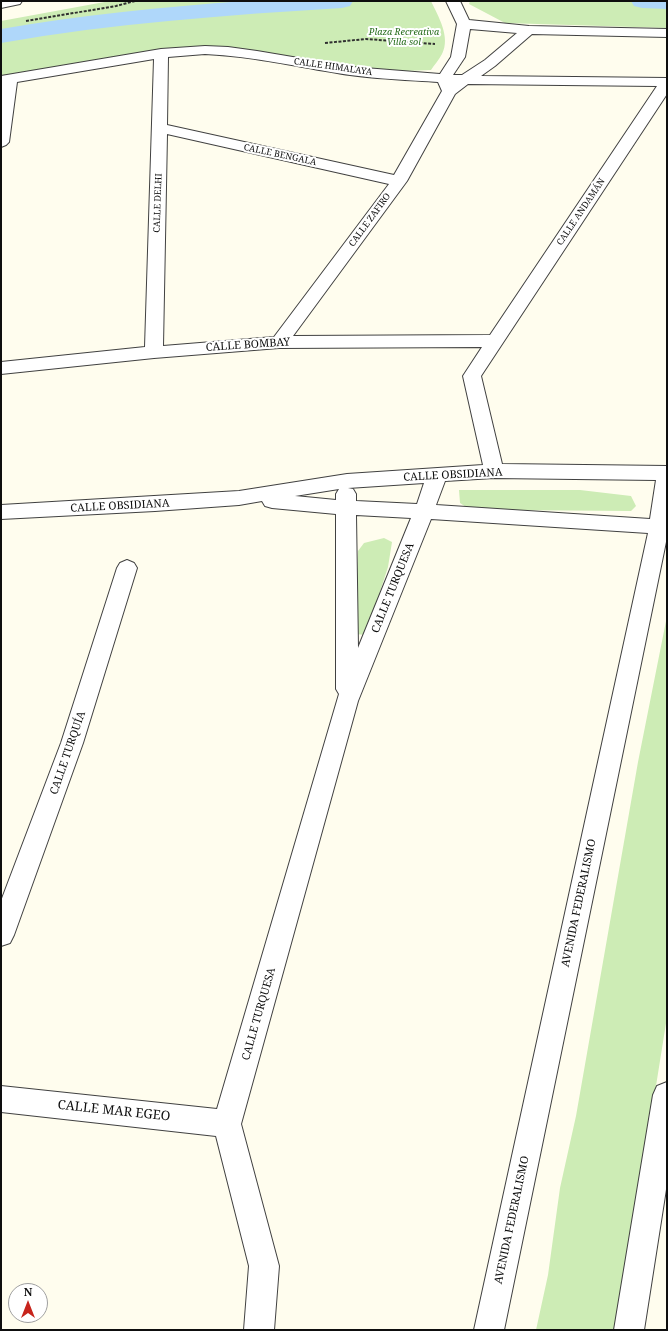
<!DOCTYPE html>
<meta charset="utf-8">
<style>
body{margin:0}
#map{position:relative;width:668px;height:1331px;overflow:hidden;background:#fffdee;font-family:"Noto Serif",serif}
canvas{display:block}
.frame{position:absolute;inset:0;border:2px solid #0e0e0e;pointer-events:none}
.north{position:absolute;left:8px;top:1283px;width:40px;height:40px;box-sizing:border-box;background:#fff;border:1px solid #9f9f9f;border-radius:50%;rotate:0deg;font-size:11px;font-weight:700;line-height:16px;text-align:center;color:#0e0e0e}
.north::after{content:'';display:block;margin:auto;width:14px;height:18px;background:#c7241c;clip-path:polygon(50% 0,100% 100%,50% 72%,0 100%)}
</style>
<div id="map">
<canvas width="668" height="1331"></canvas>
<div class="frame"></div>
<div class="north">N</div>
</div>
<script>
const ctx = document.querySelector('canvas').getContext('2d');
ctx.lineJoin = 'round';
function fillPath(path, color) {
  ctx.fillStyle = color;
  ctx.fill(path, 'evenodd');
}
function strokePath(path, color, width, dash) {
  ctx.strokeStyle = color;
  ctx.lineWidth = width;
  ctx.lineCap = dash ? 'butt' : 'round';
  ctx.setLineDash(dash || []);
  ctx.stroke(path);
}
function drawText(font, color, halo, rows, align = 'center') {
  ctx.font = font + ' "Noto Serif",serif';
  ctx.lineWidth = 4;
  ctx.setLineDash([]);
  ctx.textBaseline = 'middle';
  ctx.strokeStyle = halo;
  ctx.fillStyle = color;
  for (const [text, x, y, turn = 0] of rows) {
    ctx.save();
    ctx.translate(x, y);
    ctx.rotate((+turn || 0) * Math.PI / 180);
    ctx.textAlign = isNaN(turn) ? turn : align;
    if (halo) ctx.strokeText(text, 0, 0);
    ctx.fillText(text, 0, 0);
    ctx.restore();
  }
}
fillPath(new Path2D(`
 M 110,1 L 431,1 C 438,16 451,37 442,54 C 439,60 434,65 431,70 L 376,72 L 247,51 L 142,53 L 1,77 L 1,21 Z
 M 470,1 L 667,1 L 667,28 L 505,23 L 469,4 Z
 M 459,490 L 580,490 L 631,496 L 636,506 L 631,511 L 509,510 L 466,507 L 460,503 Z
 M 384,538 L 392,542 L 388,567 L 366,635 L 355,634 L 358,551 L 364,543 Z
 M 667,616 L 667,1017 L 617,1330 L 536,1330 L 548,1275 L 560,1188 L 576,1116 L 638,762 Z`), '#cdecb5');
fillPath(new Path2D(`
 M 245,1 L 353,1 L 350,6 L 342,8 C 228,15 114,23 1,43 L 1,29 C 82,15 163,7 245,1 Z
 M 631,1 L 667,1 L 667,9 L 642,8 L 634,6 Z`), '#afd7fa');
const minor = new Path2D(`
 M 1,1 L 22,1 L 20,4 L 1,8 Z
 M 446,1 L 460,1 L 469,20 L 529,26 L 667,29 L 667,37 L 532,34 L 495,66 L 481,76 L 667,78 L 667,94 L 481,376 L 502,464 L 667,466 L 667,537 L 504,1330 L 474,1330 L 648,533 L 431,519 L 358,701 L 241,1124 L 279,1266 L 274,1330 L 244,1330 L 249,1266 L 216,1136 L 1,1112 L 1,1086 L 217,1109 L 339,694 L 336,689 L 336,514 L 272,508 L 265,506 L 262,501 L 239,505 L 155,511 L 1,519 L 1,505 L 239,491 L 347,474 L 483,465 L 463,376 L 482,347 L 279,348 L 154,358 L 1,374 L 1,362 L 145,347 L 154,59 L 17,82 L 9,142 L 6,145 L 1,147 L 1,76 L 161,49 L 205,46 L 228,47 L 257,51 L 352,67 L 440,74 L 451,57 L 457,24 ZM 470,29 L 517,33 L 485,60 L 462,75 L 453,75 L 465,57 ZM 205,54 C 254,56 302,68 350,75 C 379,79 409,80 438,82 L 442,91 L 394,175 L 167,125 L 168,57 ZM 468,84 L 657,86 L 490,335 L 293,336 L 407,181 L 455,94 ZM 167,134 L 389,184 L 274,337 L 163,346 ZM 494,478 L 656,480 L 650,519 L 436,505 L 445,481 ZM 424,483 L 417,504 L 356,501 L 356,494 L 353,489 L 348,488 ZM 339,489 L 336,494 L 336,500 L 295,496 ZM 356,515 L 411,518 L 358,648 Z
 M 127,560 L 134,563 L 137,568 L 83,743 L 14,935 L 10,943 L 1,946 L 1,901 L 61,743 L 117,568 L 120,563 Z
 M 667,1082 L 667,1183 L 644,1330 L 614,1330 L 653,1095 L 657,1086 Z`);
strokePath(minor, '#414141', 2);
strokePath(new Path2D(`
 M 26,21 L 116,6 L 135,1
 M 325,43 L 366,39 L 435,44`), '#303030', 2, [3, 1.5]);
fillPath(minor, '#fff');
drawText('italic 9px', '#236a19', '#fff', [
 ["Plaza Recreativa",404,32],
 ["Villa sol",404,42]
]);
drawText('9px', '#0e0e0e', '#fff', [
 ["CALLE HIMALAYA",333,67,8],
 ["CALLE BENGALA",280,155,12],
 ["CALLE DELHI",158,203,-88],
 ["CALLE ANDAMÁN",581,212,-56],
 ["CALLE ZAFIRO",370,220,-54]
]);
drawText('11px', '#0e0e0e', '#fff', [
 ["CALLE BOMBAY",248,345,-4],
 ["CALLE OBSIDIANA",453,475,-3],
 ["CALLE OBSIDIANA",120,506,-3],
 ["CALLE TURQUESA",393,588,-68],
 ["CALLE TURQUÍA",68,753,-71],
 ["AVENIDA FEDERALISMO",579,903,-78],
 ["CALLE TURQUESA",259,1014,-74],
 ["AVENIDA FEDERALISMO",512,1220,-78]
]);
drawText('13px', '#0e0e0e', '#fff', [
 ["CALLE MAR EGEO",114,1111,6]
]);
</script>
